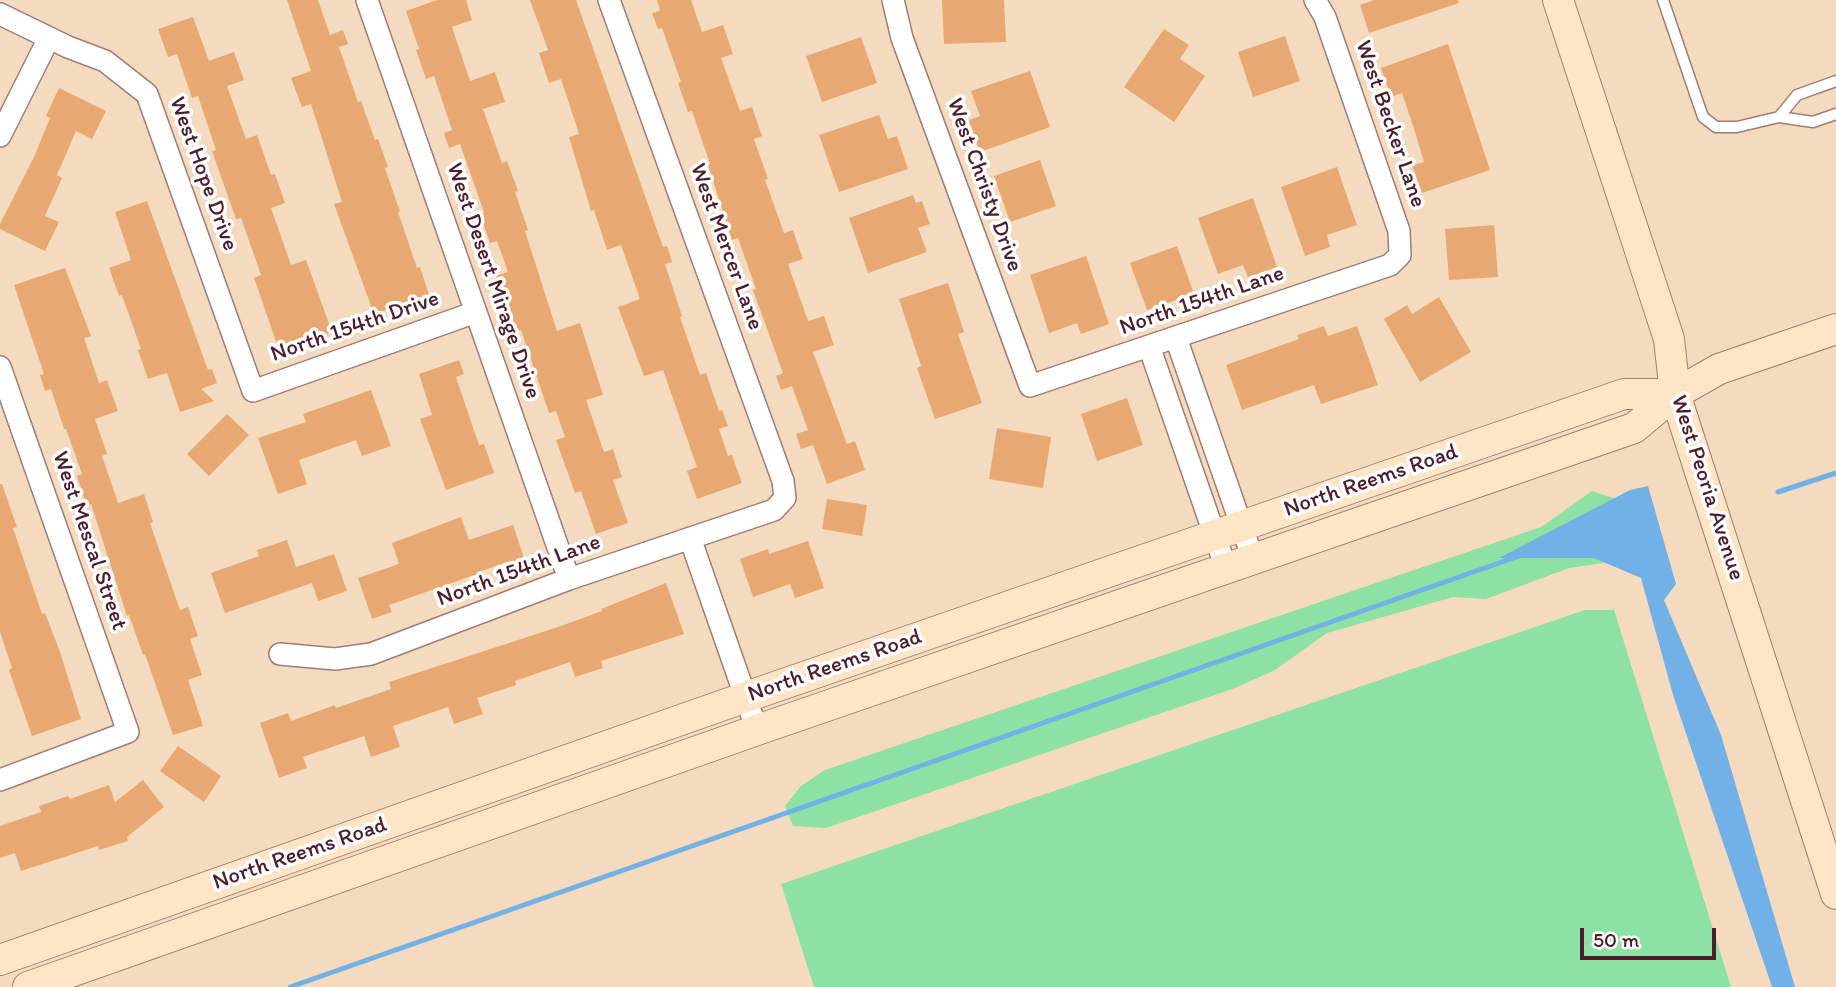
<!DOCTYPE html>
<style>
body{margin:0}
#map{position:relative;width:1836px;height:987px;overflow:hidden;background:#f4dbbf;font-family:Itim,sans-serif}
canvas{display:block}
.scale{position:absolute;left:1580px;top:928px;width:136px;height:32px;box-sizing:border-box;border:4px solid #4a1f2b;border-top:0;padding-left:9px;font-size:21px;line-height:24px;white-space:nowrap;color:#4a1f2b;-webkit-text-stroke:5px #fff;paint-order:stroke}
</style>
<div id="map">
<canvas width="1836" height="987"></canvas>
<div class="scale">50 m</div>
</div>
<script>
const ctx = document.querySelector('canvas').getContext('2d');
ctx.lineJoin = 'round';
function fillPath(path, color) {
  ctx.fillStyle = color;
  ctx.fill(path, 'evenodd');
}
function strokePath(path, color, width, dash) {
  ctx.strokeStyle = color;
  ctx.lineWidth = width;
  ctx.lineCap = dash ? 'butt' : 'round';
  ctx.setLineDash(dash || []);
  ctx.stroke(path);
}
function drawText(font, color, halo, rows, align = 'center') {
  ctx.font = font + ' Itim,sans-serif';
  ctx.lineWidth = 7;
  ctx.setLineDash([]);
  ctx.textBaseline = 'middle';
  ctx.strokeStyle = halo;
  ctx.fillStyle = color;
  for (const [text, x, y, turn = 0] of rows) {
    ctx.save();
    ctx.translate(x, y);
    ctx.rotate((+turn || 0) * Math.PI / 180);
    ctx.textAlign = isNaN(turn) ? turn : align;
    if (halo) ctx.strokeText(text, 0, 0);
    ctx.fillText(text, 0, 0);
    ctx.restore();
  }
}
fillPath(new Path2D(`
 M 1592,491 L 1632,504 L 1632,559 L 1569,568 L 1486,599 L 1453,597 L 1327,633 L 1275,670 L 1235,688 L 826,828 L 793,826 L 785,806 L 801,786 L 825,770 L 1541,527 Z
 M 1585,610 L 1614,610 L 1731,987 L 814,987 L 781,884 Z`), '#8ce1a3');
fillPath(new Path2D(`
 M 1648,486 L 1676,584 L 1664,600 L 1721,735 L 1795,987 L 1772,987 L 1673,695 L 1641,578 L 1594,558 L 1499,558 L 1630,490 Z`), '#72b1e5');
strokePath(new Path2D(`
 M 1778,492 L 1836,473
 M 290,987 L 1519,556`), '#72b1e5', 5);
fillPath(new Path2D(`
 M 287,0 L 318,0 L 330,35 L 343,30 L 348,44 L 339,47 L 358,102 L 361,101 L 375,140 L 378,139 L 388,167 L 385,168 L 400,212 L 398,212 L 417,268 L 420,267 L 429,295 L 374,314 L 334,204 L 342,202 L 311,104 L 302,107 L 291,78 L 311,71 Z
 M 437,0 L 466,0 L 472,20 L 452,27 L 470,81 L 495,72 L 505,102 L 483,109 L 502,163 L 507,161 L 518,191 L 515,192 L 528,230 L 525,231 L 557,331 L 580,323 L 603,395 L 586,400 L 604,452 L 613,449 L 622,477 L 613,480 L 628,523 L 596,534 L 581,491 L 575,493 L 556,440 L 565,437 L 556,411 L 549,413 L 521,330 L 513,332 L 507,315 L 495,276 L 508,272 L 497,241 L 490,243 L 480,214 L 484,212 L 460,144 L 449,148 L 444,133 L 452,130 L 434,76 L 426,79 L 416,50 L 419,49 L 406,11 Z
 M 530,0 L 576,0 L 663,247 L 667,246 L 672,262 L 665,264 L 682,316 L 680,317 L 700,375 L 706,373 L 719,411 L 722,410 L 728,426 L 719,429 L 728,456 L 732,455 L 742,483 L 697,499 L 687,471 L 697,467 L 663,370 L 644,376 L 618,307 L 640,299 L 621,245 L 607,250 L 594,210 L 591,211 L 569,137 L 579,134 L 561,79 L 549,83 L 539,53 L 548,50 Z
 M 657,0 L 691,0 L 702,32 L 723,25 L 733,54 L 721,58 L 740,111 L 752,107 L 762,136 L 754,139 L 768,179 L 765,180 L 784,233 L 793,230 L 803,259 L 788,264 L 808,321 L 824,316 L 834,345 L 813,352 L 847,444 L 855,441 L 865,470 L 827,484 L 813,445 L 801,449 L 796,434 L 808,430 L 792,386 L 781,390 L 776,376 L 783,373 L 753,290 L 756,289 L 738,238 L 732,240 L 708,165 L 710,164 L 692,111 L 688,112 L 678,83 L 681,82 L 662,28 L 658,29 L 652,13 L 660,11 Z
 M 942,0 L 1004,0 L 1006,42 L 944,44 Z
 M 1374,0 L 1458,0 L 1459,3 L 1369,33 L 1360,5 Z
 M 193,17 L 209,61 L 234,52 L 244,80 L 227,86 L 246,139 L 257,135 L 271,175 L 275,174 L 285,203 L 271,208 L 291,265 L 306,260 L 332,332 L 279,350 L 254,278 L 261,275 L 241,218 L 236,219 L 212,151 L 216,150 L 198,96 L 192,98 L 177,54 L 168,57 L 158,29 Z
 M 1164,29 L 1189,45 L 1180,59 L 1205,76 L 1174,122 L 1124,87 Z
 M 1285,36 L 1300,81 L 1253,97 L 1238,52 Z
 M 861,37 L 877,83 L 822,102 L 806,56 Z
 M 1448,44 L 1490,170 L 1422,193 L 1412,165 L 1424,162 L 1415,132 L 1402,93 L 1391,97 L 1381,68 Z
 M 1030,71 L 1050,127 L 980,152 L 969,120 L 980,116 L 971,91 Z
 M 59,88 L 106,111 L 92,139 L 76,131 L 57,175 L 62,178 L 45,216 L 59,222 L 45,251 L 0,229 L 0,224 L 34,157 L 50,118 L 46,116 Z
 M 879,115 L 888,139 L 897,136 L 908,169 L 839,192 L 819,135 Z
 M 1040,160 L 1056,206 L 1010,222 L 994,176 Z
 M 1337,167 L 1357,225 L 1327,235 L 1330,247 L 1305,256 L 1281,187 Z
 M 913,195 L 916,203 L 922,201 L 930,224 L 918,228 L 927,252 L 868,273 L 849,218 Z
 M 1253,198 L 1277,267 L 1248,277 L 1243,265 L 1218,274 L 1198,218 Z
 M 147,201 L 208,370 L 212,369 L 217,383 L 201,389 L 214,401 L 180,412 L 167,373 L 148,379 L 138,350 L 141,349 L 122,295 L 119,296 L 109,268 L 131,260 L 115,212 Z
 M 1494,225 L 1498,277 L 1449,280 L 1445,229 Z
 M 1177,246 L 1194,294 L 1147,310 L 1130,263 Z
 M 1086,256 L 1109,324 L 1081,334 L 1077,323 L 1049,333 L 1030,275 Z
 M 65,268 L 91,336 L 84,338 L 99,383 L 107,380 L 118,411 L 95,419 L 107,454 L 102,456 L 118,503 L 144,494 L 153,522 L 150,523 L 180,610 L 188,607 L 198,636 L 190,639 L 202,675 L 188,680 L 203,726 L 173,735 L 145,654 L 143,655 L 129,615 L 127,616 L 91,504 L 87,506 L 77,476 L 82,474 L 66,429 L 64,429 L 51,389 L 45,391 L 40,375 L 44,374 L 14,285 Z
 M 948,283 L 964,332 L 958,334 L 982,403 L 935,419 L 917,368 L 921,366 L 899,299 Z
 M 1439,297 L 1471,352 L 1420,382 L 1384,319 L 1407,305 L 1412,314 Z
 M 1324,326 L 1328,336 L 1357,326 L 1378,385 L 1321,404 L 1314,385 L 1242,410 L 1226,365 L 1299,339 L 1297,335 Z
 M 459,360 L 464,374 L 456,377 L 479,445 L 484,444 L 494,473 L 446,490 L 420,419 L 432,415 L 419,374 Z
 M 371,390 L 391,446 L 362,456 L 356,440 L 299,460 L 307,484 L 278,494 L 258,438 L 306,422 L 303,414 Z
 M 1127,398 L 1143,445 L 1097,461 L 1081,414 Z
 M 227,414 L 249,435 L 209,476 L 187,454 Z
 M 997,428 L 1051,437 L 1043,488 L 989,479 Z
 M 0,484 L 2,484 L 17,527 L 13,528 L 42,614 L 45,613 L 60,652 L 81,719 L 32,736 L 9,670 L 12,668 L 0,632 Z
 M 827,499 L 867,505 L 862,536 L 822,529 Z
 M 461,517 L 469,540 L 513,525 L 526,564 L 511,569 L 509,561 L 479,572 L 480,573 L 389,605 L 392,612 L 372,619 L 358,578 L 399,564 L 392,543 Z
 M 287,540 L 296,567 L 334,554 L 347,591 L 318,601 L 312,583 L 225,613 L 211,573 L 259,556 L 257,550 Z
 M 808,541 L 824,588 L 795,598 L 790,584 L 753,597 L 740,559 L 768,549 L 769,554 Z
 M 666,583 L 684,634 L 601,661 L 603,668 L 575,677 L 570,662 L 515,681 L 516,685 L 477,698 L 483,714 L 454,724 L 448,707 L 393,726 L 400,747 L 371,757 L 364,736 L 303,757 L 307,768 L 279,778 L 260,723 L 288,713 L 291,721 L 335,705 L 336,708 L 391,689 L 389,682 L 558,627 L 602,611 L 601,609 Z
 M 178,746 L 221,776 L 204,802 L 160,771 Z
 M 143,780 L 164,807 L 127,837 L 128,841 L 99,850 L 98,846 L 21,871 L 15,853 L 0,858 L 0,826 L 41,812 L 39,806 L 68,796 L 70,799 L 109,785 L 115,802 Z`), '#e8a871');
const lane = new Path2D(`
 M 1663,0 L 1703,117 L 1716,127 L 1737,127 L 1779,117 L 1797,95 L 1836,81
 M 1779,117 L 1813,122 L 1836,114`);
const street = new Path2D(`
 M 367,0 L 569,579
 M 893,0 L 902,38 L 1030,386 L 1390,265 L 1400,255 L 1399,231 L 1325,17 L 1315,0
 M 0,14 L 68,47 L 105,61 L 147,94 L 253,391 L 476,312
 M 0,136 L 49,38
 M 1176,338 L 1253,559
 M 1149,346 L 1226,568
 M 0,367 L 128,732 L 0,780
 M 690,538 L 757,730
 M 280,654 L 335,659 L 371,654 L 569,579 L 774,510 L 785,498 L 783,481 L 609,0`);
const secondary = new Path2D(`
 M 1558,0 L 1669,339 L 1675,394 L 1836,894
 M 0,960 L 746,697 L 1624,394 L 1675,394
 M 28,987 L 757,730 L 1634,428 L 1675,394 L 1719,369 L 1836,329`);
strokePath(lane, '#9f7d75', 13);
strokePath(street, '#9f7d75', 24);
strokePath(secondary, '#9f7d75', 32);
strokePath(lane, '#fff', 10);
strokePath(street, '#fff', 21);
strokePath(secondary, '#fde5c5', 30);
drawText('23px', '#4a1f2b', '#fff', [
 ["West Becker Lane",1390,124,71],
 ["West Hope Drive",203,174,70],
 ["West Christy Drive",984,185,70],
 ["West Mercer Lane",726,247,70],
 ["West Desert Mirage Drive",493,281,71],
 ["North 154th Lane",1202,301,-19],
 ["North 154th Drive",355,327,-19],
 ["North Reems Road",1371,481,-19],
 ["West Peoria Avenue",1707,488,72],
 ["West Mescal Street",89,541,71],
 ["North 154th Lane",519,571,-20],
 ["North Reems Road",835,666,-19],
 ["North Reems Road",300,854,-19]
]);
</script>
